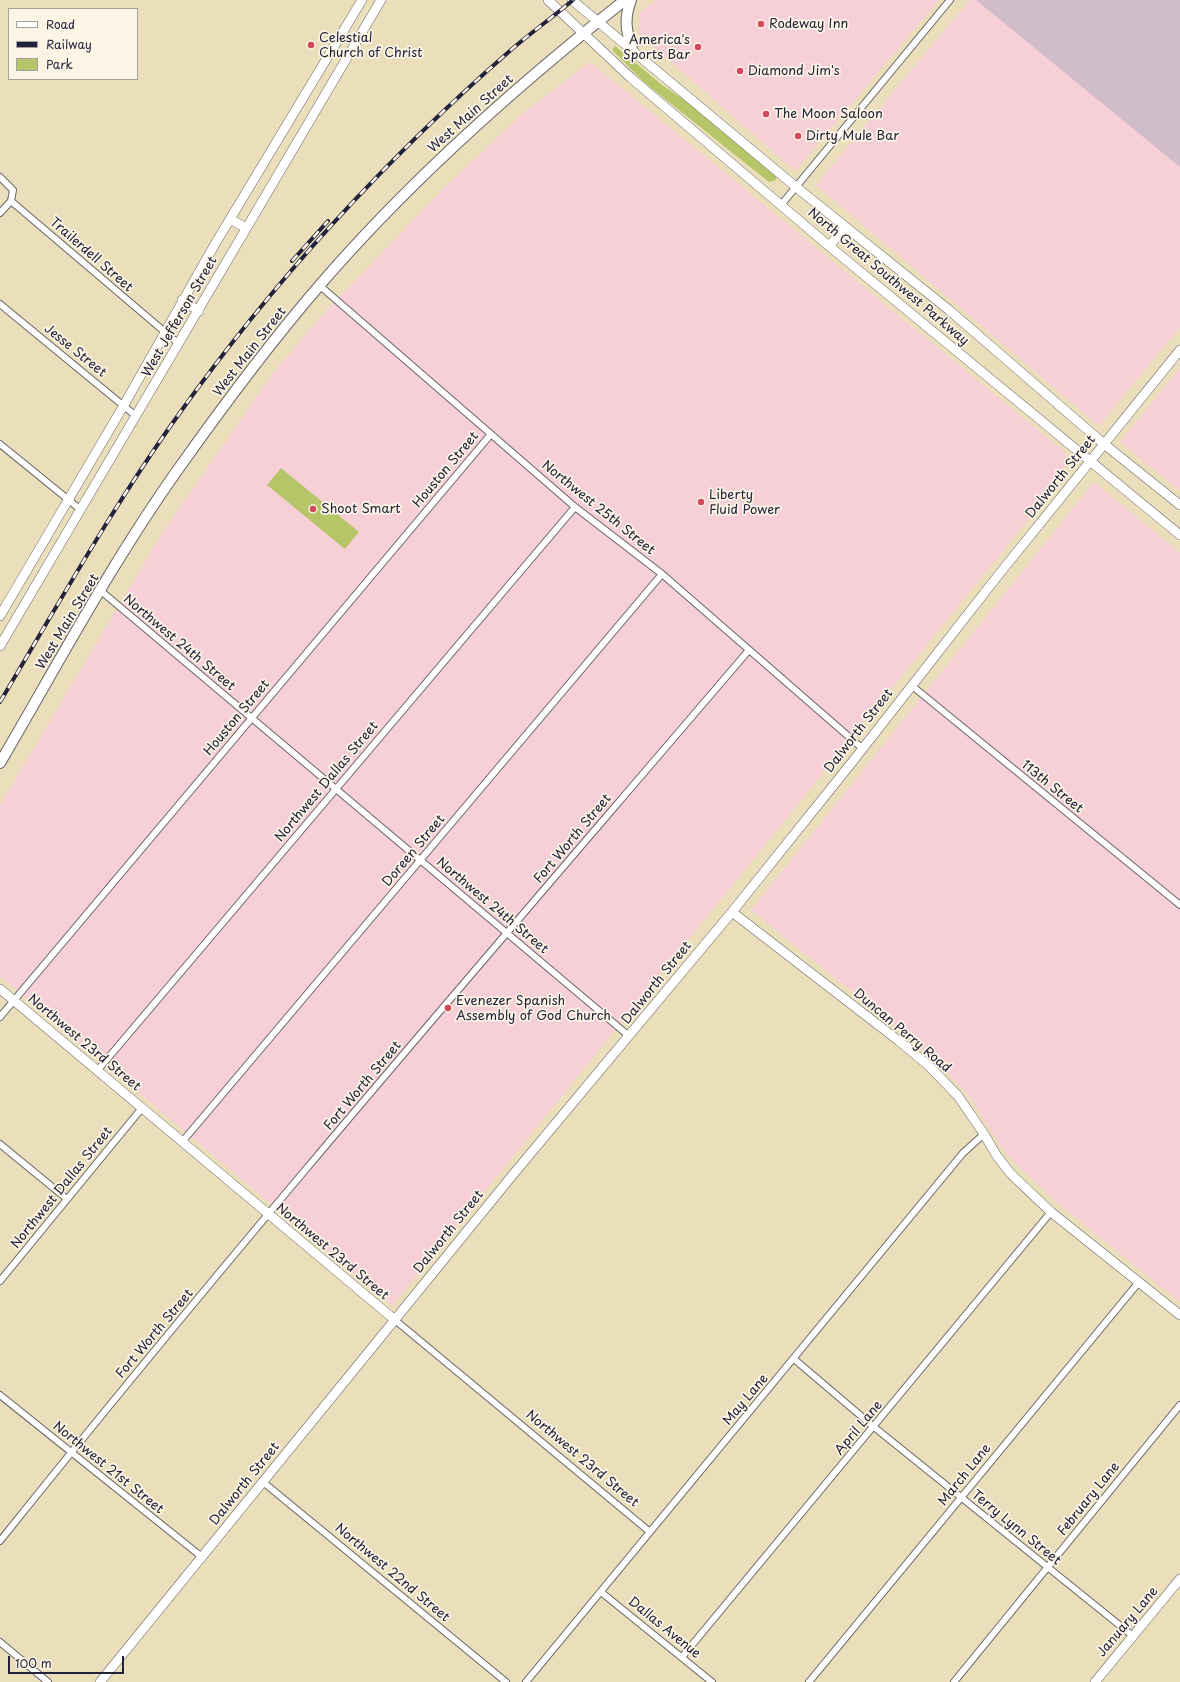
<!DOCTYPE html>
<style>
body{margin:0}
#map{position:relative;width:1180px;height:1682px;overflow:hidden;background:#ebdfbb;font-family:"Playpen Sans",sans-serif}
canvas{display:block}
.legend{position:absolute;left:8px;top:8px;width:130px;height:72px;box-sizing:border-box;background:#fcf5e5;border:1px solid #a5a1a1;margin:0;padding:5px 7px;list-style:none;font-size:12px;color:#22223b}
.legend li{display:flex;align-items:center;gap:8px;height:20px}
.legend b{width:20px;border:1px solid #a5a1a1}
.scale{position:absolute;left:8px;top:1656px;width:116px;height:18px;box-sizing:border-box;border:2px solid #22223b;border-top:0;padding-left:5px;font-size:12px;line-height:14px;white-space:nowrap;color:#22223b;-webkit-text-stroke:3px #fcf5e5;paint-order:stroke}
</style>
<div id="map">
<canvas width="1180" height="1682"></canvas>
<ul class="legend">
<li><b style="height:5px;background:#fff"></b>Road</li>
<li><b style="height:5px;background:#22223b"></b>Railway</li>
<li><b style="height:11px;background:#b6c567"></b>Park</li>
</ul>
<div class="scale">100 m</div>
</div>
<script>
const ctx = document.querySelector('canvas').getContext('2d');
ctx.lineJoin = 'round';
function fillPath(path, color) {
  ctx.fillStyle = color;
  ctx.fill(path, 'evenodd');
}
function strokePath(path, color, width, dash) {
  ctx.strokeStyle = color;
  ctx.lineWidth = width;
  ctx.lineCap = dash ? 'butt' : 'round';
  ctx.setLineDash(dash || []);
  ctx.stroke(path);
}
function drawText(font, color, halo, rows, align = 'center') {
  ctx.font = font + ' "Playpen Sans",sans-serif';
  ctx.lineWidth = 3.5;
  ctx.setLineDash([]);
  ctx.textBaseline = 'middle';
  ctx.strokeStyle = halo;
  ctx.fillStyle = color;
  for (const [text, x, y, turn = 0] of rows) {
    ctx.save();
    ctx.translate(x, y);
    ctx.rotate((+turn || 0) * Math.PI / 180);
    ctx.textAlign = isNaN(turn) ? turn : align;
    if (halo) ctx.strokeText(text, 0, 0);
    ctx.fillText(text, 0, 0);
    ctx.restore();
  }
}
fillPath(new Path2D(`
 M 656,0 L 939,0 L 795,171 L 639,34 L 640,12 Z
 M 970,0 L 1180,0 L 1180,327 L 1099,426 L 816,185 Z
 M 590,62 L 1066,453 L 1066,466 L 1040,505 L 392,1306 L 0,976 L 0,805 L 161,535 L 273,373 L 327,310 L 443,189 L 522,114 Z
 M 1180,368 L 1180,491 L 1120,442 Z
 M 1094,482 L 1180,553 L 1180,1302 L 1055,1201 L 1005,1153 L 969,1096 L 930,1055 L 751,910 Z`), '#f6cfd7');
fillPath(new Path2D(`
 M 976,0 L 1180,0 L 1180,167 Z`), '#d1bdc9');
fillPath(new Path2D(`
 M 615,46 L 662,85 L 702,112 L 777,176 L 776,180 L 769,182 L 644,82 L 612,50 Z
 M 281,468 L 359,532 L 345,549 L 267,485 Z`), '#b6c567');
const street = new Path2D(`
 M 0,177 L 13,190 L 11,201 L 179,344
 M 781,205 L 950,0
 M 0,213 L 11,201
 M 319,285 L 575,507 L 662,574 L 863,749
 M 0,304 L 136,416
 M 0,444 L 81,510
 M 101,591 L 629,1036
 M 911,685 L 1180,905
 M 0,1017 L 491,434
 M 97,1071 L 575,507
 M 182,1142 L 662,574
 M 0,1144 L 67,1199
 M 0,1281 L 142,1108
 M 395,1320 L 650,1532
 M 794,1359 L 874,1427 L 1133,1636
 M 0,1395 L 202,1557
 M 263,1482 L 506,1682
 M 0,1541 C 242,1238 497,945 749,650
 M 601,1592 L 712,1682
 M 0,1642 L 48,1682
 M 682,1657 L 1051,1212
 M 526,1682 L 963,1153 L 984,1134
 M 809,1682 L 1139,1282
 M 954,1682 L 1180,1405`);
const secondary = new Path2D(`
 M 548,0 L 631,78 L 829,246 L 1180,535
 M 572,0 L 796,187 L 949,310 L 1104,444 L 1180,505
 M 230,219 L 246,228
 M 829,246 L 846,227
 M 182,300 L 199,311
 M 0,616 L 124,405 L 215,244 L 362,0
 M 0,646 L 381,0
 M 732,912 L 899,1041 L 929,1066 L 958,1096 L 984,1134 L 997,1156 L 1011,1174 L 1051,1212 L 1180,1315
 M 0,989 L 395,1320
 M 100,1682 L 511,1177 L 732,912 L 853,761 L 1000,573 L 1180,350
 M 1095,1682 L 1180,1579`);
const primary = new Path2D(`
 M 631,0 C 624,18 626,31 632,49
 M 0,763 C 58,664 112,562 179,468 C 223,406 269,344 319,286 C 410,180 515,87 625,0`);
strokePath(street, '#686468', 8);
strokePath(secondary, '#686468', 10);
strokePath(primary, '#686468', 12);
strokePath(street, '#fff', 6);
strokePath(secondary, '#fff', 9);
strokePath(primary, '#fff', 10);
const rail = new Path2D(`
 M 292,261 L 328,221
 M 0,702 C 58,605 113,506 179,414 C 275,279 388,157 512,49 C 532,32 553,17 573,0`);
strokePath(rail, '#22223b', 4);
strokePath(rail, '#fcf5e5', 2.5, [8]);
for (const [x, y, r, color] of [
 [761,24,4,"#d1495b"],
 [311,45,4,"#d1495b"],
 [698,47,4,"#d1495b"],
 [740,71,4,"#d1495b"],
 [766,114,4,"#d1495b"],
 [798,136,4,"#d1495b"],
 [701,502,4,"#d1495b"],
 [313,509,4,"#d1495b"],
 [448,1008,4,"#d1495b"]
]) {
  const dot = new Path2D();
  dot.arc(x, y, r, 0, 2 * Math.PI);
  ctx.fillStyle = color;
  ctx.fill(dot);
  strokePath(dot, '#fcf5e5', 1.5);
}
drawText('13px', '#22223b', '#fcf5e5', [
 ["Rodeway Inn",769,24],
 ["Celestial",319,38],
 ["Church of Christ",319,53],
 ["America's",690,40,"right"],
 ["Sports Bar",690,55,"right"],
 ["Diamond Jim's",748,71],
 ["The Moon Saloon",774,114],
 ["Dirty Mule Bar",806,136],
 ["Liberty",709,495],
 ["Fluid Power",709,510],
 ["Shoot Smart",321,509],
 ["Evenezer Spanish",456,1001],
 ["Assembly of God Church",456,1016]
], 'left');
drawText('13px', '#22223b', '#fcf5e5', [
 ["West Main Street",471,114,-42],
 ["Trailerdell Street",91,255,41],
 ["North Great Southwest Parkway",888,277,40],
 ["West Jefferson Street",180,317,-60],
 ["Jesse Street",75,351,39],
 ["West Main Street",250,352,-52],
 ["Houston Street",446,470,-50],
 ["Dalworth Street",1061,477,-51],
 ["Northwest 25th Street",598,508,39],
 ["West Main Street",68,622,-59],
 ["Northwest 24th Street",179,643,40],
 ["Houston Street",237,718,-50],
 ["Dalworth Street",859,731,-52],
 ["Northwest Dallas Street",327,782,-50],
 ["113th Street",1052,787,39],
 ["Fort Worth Street",573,839,-50],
 ["Doreen Street",414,851,-50],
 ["Northwest 24th Street",492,906,40],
 ["Dalworth Street",657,983,-51],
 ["Duncan Perry Road",902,1031,40],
 ["Northwest 23rd Street",84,1043,40],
 ["Fort Worth Street",363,1086,-50],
 ["Northwest Dallas Street",62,1188,-51],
 ["Dalworth Street",449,1232,-51],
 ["Northwest 23rd Street",332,1252,40],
 ["Fort Worth Street",155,1334,-50],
 ["May Lane",746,1400,-50],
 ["April Lane",859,1428,-50],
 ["Northwest 23rd Street",582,1459,40],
 ["Northwest 21st Street",108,1468,39],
 ["March Lane",965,1475,-51],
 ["Dalworth Street",245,1484,-51],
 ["February Lane",1089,1499,-51],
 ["Terry Lynn Street",1016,1528,39],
 ["Northwest 22nd Street",392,1573,40],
 ["January Lane",1128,1622,-50],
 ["Dallas Avenue",664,1628,39]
]);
</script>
